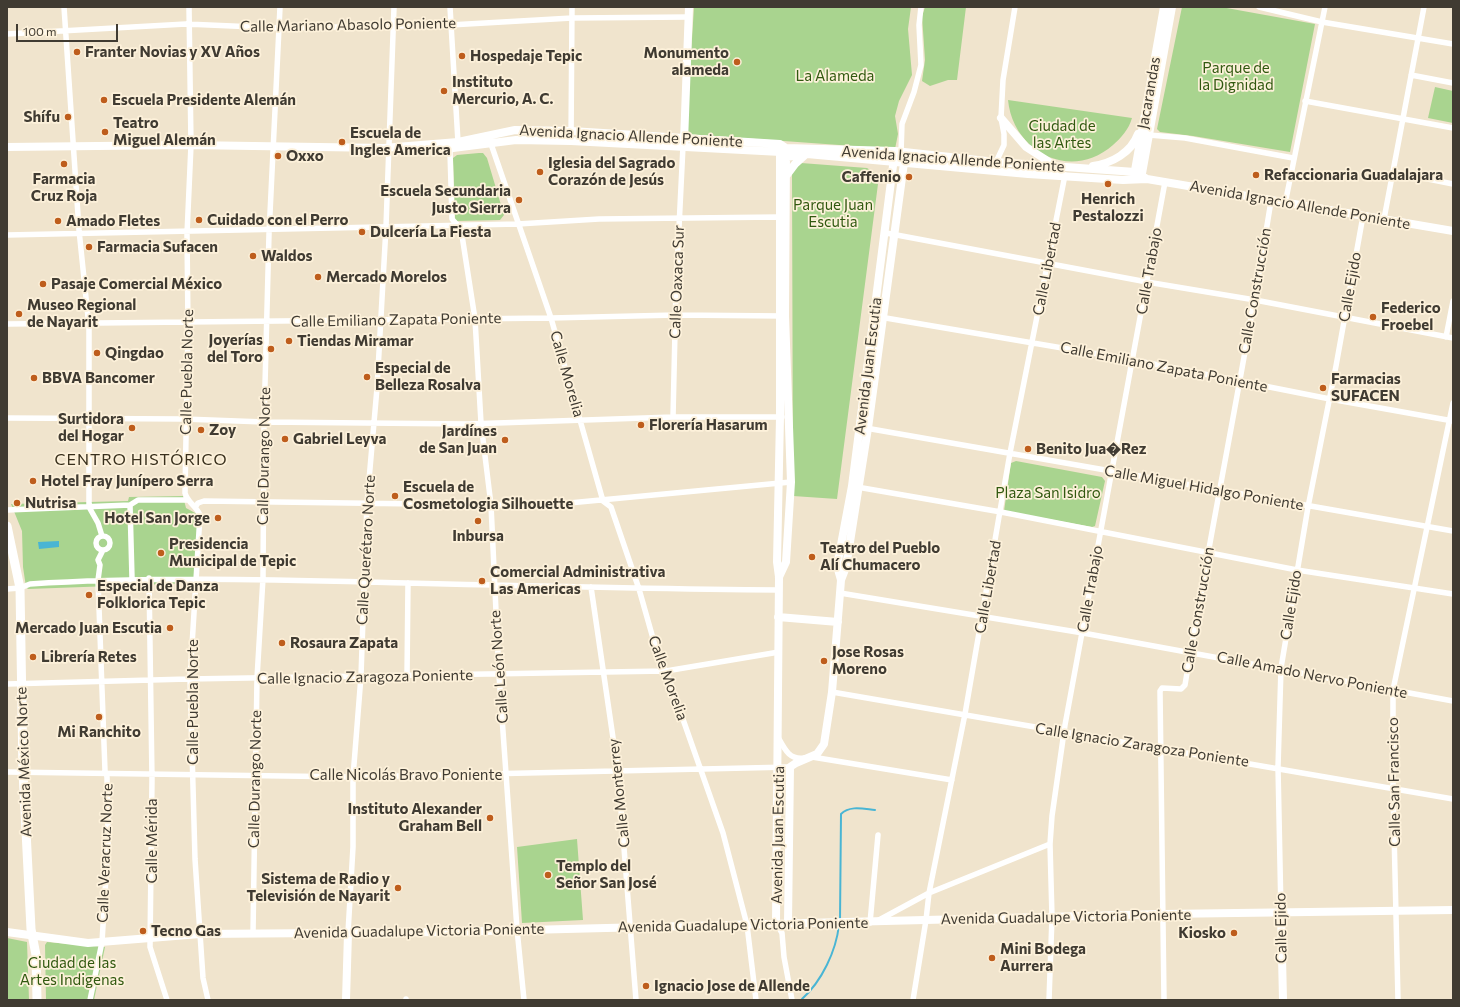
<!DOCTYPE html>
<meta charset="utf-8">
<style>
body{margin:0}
#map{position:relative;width:1460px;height:1007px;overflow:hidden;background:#f0e4cd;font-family:Commissioner,sans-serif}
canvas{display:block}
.frame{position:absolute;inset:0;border:8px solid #403b32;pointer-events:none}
.scale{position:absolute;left:16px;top:24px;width:102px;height:18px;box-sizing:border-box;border:2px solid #403b32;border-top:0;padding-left:5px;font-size:12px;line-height:14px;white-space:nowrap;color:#403b32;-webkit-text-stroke:3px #fdf1da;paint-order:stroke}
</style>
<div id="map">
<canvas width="1460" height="1007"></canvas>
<div class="frame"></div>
<div class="scale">100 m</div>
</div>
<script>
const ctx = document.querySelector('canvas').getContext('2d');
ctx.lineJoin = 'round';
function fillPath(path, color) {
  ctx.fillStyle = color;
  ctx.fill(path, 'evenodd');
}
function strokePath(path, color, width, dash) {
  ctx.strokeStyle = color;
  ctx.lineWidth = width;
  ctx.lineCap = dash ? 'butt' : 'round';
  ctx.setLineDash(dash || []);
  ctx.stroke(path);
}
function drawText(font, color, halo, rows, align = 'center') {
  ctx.font = font + ' Commissioner,sans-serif';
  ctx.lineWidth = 3.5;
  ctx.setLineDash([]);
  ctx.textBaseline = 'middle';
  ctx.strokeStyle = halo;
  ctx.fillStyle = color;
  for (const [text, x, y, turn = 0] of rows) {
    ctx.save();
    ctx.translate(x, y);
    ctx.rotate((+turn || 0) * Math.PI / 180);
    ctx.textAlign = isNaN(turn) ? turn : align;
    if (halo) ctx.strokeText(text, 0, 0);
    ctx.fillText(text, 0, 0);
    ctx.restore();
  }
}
fillPath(new Path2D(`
 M 694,7 L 911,7 L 908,29 L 912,75 L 899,101 L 895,116 L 898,134 L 895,149 L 686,134 Z
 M 925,7 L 966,7 L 957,80 L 948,80 L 930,86 L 922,81 L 925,60 L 922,16 Z
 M 1182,7 L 1221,7 L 1315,24 L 1290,152 L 1193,136 L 1160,132 L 1157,129 Z
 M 1435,87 L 1453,91 L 1453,123 L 1428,118 Z
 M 1008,100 L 1132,118 C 1129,129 1121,138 1113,145 C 1071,182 1013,152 1008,100 Z
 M 479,153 L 483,153 L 487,158 L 504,215 L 500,220 L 457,221 L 455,219 L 453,158 L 457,155 Z
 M 801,163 L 867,168 L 875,173 L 878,184 L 837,499 L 793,496 L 792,176 L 792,172 Z
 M 1016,461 L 1102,477 L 1105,481 L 1095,526 L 1092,527 L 1004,511 L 1011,463 Z
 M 183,496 L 186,508 L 197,514 L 198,516 L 195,583 L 28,589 L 26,587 L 23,567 L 22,531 L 11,504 L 128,501 L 129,497 Z
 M 577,839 L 583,920 L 522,923 L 517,847 Z
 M 7,938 L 27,942 L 29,1000 L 7,1000 Z
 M 47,942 L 105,947 L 94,1000 L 46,1000 L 45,945 Z`), '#a9d48f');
fillPath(new Path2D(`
 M 59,541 L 59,547 L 39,549 L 38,542 Z`), '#49b5d4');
strokePath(new Path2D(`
 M 840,920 L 841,814 C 850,805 864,809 875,810
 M 802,999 C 822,981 836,951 839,925`), '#49b5d4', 2);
strokePath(new Path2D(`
 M 64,7 L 79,230 L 89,327 L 89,507 L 98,523 L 102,536
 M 189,7 L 191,145 L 187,234 L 188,327 L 185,493 C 188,503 196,506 200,515 L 190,678 L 195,859 L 203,978 L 208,1000
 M 450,7 L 458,142
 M 1259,7 L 1322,22 L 1453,44
 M 7,34 L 186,24 L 278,28 L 450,25 L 572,18 L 689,17
 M 1411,75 L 1453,83
 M 1305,101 L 1453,128
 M 1149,135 L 1185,138 L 1293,158
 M 490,141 L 551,318 L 603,501 L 611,507 L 639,589 L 660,663 L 666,671 L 723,833 L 747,925 L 756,1000
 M 571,141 L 572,7
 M 452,148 L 450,152 L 452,219 L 461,229 L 475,319 L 481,423 L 491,505 L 499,675 L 517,929 L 524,1000
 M 901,153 L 902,124 L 914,92 L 921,65 L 919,25 L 921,7
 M 996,162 L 1004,145 L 1004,134 L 1001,118 L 1003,80 L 1015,7
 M 1393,172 L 1453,184
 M 1285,204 L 1325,7
 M 1384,219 L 1424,7
 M 886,233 L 1147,282 L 1255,300 L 1453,338
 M 7,235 L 518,224 L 599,219 L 779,217 L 782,219
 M 874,316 L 1133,360 L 1330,399 L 1453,421
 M 7,324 L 551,318 L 676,315 L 783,316
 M 1446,337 L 1453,301
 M 673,417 L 676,288 L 683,146
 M 7,418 L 184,419 L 264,422 L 468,424 L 673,417 L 782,417
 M 860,427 L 1453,531
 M 857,487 L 1001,512 L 1297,570 L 1453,594
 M 130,505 L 132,578
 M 196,506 L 198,503 L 204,501 L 491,505 L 569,503 L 791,482
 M 7,510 L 130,505 L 138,500 L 187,500
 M96 543a7 7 0 1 1 14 0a7 7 0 1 1-14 0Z
 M 149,578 L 152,779 L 150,947 L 167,1000
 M 591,587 L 618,772 L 636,1000
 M 7,589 L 20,588 L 30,584 C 155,576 280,580 406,583 C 530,586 654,589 779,590
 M 840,593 L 1083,633 L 1453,701
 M 407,676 L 408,583
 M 7,684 L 188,679 L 666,671 L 779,652
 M 832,692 L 1453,799
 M 779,739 C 785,750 790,760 804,758
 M 812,757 L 952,780
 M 7,772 L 353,777 L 790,767
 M 1281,913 L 1278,767 L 1281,668 L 1308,507 L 1336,366 L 1363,216
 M 879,920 L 929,893 L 1050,844
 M 776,923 L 782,933 L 784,957 L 792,1000
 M 870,923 L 878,835
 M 253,933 L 257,678 L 263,578 L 264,422 L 269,234 L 280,7
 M 348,933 L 353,847 L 353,777 L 361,676 L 367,503 L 377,388 L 386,227 L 394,7
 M 90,1000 L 102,942 L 108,843 L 107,777 L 105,771 L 98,580 L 100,565 L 98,560 L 103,550
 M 406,1000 L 406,999
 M 913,1000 L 926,920 L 929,893 L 965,714 L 1010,453 L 1065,175
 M 1049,1000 L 1052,917 L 1050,844 L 1052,816 L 1065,725 L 1165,182
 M 1164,1000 L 1160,691 L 1162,688 L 1181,689 L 1185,685 C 1212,523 1245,363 1271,201
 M 1398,1000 L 1393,789 L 1393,690 L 1453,403`), '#fff', 5.5);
strokePath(new Path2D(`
 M 1001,118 L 1026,147 L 1054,165
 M 684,142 L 689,7
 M 7,147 L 188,145 L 384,148 L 458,142 L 515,130 L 571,131 L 780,144 L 786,148 L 895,151 L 996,162 L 1135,172 L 1147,179
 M 453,148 L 516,140 L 571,141 L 781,152 L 786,157 L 807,154 L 1028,174 L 1123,180 L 1147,179 L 1453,231
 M 1093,166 C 1112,163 1131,153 1138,134
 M 786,176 L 795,164 L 805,155
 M 1134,176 L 1164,7
 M 1141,179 L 1172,7
 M 779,577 L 786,562 L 791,482 L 785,316 L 786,153
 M 841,580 L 846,567 L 868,428 L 904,163 L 902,158
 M 778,617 L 838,622
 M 1281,913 L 1283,1000
 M 776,923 L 779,577 L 777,562 L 780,417 L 780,149
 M 788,923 L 790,767 L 796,763 L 817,754 L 824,744 L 832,692 L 840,593 L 841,580 L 837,566 L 852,486 L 894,158
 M 7,932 L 88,943 L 200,934 L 447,932 L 1164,914 L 1453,910
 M 346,1000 L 348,933`), '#fff', 8);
strokePath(new Path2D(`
 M 7,526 L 20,588 L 23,772 L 31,929 L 36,955 L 37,1000`), '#fff', 9);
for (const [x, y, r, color] of [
 [77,52,4,"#be5d1c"],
 [462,56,4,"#be5d1c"],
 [737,62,4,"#be5d1c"],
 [444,91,4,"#be5d1c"],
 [104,100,4,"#be5d1c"],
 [68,117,4,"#be5d1c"],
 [105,132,4,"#be5d1c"],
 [342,142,4,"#be5d1c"],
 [278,156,4,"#be5d1c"],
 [64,164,4,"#be5d1c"],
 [540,172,4,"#be5d1c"],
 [1256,175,4,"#be5d1c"],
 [909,177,4,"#be5d1c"],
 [1108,184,4,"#be5d1c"],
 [519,200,4,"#be5d1c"],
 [199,220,4,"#be5d1c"],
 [58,221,4,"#be5d1c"],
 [362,232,4,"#be5d1c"],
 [89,247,4,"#be5d1c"],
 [253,256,4,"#be5d1c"],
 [318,277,4,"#be5d1c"],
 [43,284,4,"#be5d1c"],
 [19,314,4,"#be5d1c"],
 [1373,317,4,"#be5d1c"],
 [289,341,4,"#be5d1c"],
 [271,349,4,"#be5d1c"],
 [97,353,4,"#be5d1c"],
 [367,377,4,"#be5d1c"],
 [34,378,4,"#be5d1c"],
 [1323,388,4,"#be5d1c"],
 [641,425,4,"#be5d1c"],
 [132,428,4,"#be5d1c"],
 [201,430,4,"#be5d1c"],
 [285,439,4,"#be5d1c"],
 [505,440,4,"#be5d1c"],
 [1028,449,4,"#be5d1c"],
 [33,481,4,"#be5d1c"],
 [395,496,4,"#be5d1c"],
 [17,503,4,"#be5d1c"],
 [218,518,4,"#be5d1c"],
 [478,521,4,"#be5d1c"],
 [161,553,4,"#be5d1c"],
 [812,557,4,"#be5d1c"],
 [482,581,4,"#be5d1c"],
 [89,595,4,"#be5d1c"],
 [170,628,4,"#be5d1c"],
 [282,643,4,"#be5d1c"],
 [33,657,4,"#be5d1c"],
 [824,661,4,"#be5d1c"],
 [99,717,4,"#be5d1c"],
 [490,818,4,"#be5d1c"],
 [548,875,4,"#be5d1c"],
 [398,888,4,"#be5d1c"],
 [143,931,4,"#be5d1c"],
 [1234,933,4,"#be5d1c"],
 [992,958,4,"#be5d1c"],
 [646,986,4,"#be5d1c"]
]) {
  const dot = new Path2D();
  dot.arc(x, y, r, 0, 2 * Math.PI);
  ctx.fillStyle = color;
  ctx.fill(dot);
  strokePath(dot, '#fdf1da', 1.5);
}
drawText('15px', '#403b32', '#fdf1da', [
 ["Calle Mariano Abasolo Poniente",348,25,-1],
 ["Jacarandas",1149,93,-80],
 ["Avenida Ignacio Allende Poniente",631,136,3],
 ["Avenida Ignacio Allende Poniente",953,159,4],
 ["Avenida Ignacio Allende Poniente",1300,205,10],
 ["Calle Libertad",1047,269,-79],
 ["Calle Trabajo",1149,271,-80],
 ["Calle Oaxaca Sur",677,282,-88],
 ["Calle Ejido",1350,287,-80],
 ["Calle Construcción",1255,291,-80],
 ["Calle Emiliano Zapata Poniente",396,320,-1],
 ["Avenida Juan Escutia",868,366,-83],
 ["Calle Emiliano Zapata Poniente",1164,367,11],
 ["Calle Puebla Norte",187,372,-89],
 ["Calle Morelia",567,374,74],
 ["Calle Durango Norte",264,456,-89],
 ["Calle Miguel Hidalgo Poniente",1204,488,10],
 ["Calle Querétaro Norte",366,550,-87],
 ["Calle Libertad",988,587,-80],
 ["Calle Trabajo",1090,589,-80],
 ["Calle Ejido",1291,605,-81],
 ["Calle Construcción",1198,610,-80],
 ["Calle León Norte",499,667,-94],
 ["Calle Amado Nervo Poniente",1312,675,11],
 ["Calle Ignacio Zaragoza Poniente",365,677,-1],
 ["Calle Morelia",668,678,70],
 ["Calle Puebla Norte",193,702,-90],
 ["Calle Ignacio Zaragoza Poniente",1142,745,9],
 ["Avenida México Norte",24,762,-92],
 ["Calle Nicolás Bravo Poniente",406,775],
 ["Calle Durango Norte",255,779,-89],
 ["Calle San Francisco",1394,782,-91],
 ["Calle Monterrey",619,793,-96],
 ["Avenida Juan Escutia",778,835,-89],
 ["Calle Mérida",152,841,-90],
 ["Calle Veracruz Norte",105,853,-88],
 ["Avenida Guadalupe Victoria Poniente",1066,917,-1],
 ["Avenida Guadalupe Victoria Poniente",743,925,-1],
 ["Calle Ejido",1281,928,-91],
 ["Avenida Guadalupe Victoria Poniente",419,931,-1]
]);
drawText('bold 15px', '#403b32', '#fdf1da', [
 ["Franter Novias y XV Años",85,52],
 ["Monumento",729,53,"right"],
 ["alameda",729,70,"right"],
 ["Hospedaje Tepic",470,56],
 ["Instituto",452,82],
 ["Mercurio, A. C.",452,99],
 ["Escuela Presidente Alemán",112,100],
 ["Shífu",60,117,"right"],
 ["Teatro",113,123],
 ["Miguel Alemán",113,140],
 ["Escuela de",350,133],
 ["Ingles America",350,150],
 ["Oxxo",286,156],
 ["Iglesia del Sagrado",548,163],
 ["Corazón de Jesús",548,180],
 ["Refaccionaria Guadalajara",1264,175],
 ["Caffenio",901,177,"right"],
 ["Farmacia",64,179,"center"],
 ["Cruz Roja",64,196,"center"],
 ["Escuela Secundaria",511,191,"right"],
 ["Justo Sierra",511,208,"right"],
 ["Henrich",1108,199,"center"],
 ["Pestalozzi",1108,216,"center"],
 ["Cuidado con el Perro",207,220],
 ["Amado Fletes",66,221],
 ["Dulcería La Fiesta",370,232],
 ["Farmacia Sufacen",97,247],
 ["Waldos",261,256],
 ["Mercado Morelos",326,277],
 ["Pasaje Comercial México",51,284],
 ["Museo Regional",27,305],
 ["de Nayarit",27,322],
 ["Federico",1381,308],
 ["Froebel",1381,325],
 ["Joyerías",263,340,"right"],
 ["del Toro",263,357,"right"],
 ["Tiendas Miramar",297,341],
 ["Qingdao",105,353],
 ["Especial de",375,368],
 ["Belleza Rosalva",375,385],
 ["BBVA Bancomer",42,378],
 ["Farmacias",1331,379],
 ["SUFACEN",1331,396],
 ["Surtidora",124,419,"right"],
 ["del Hogar",124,436,"right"],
 ["Florería Hasarum",649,425],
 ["Zoy",209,430],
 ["Jardínes",497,431,"right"],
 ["de San Juan",497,448,"right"],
 ["Gabriel Leyva",293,439],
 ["Benito Jua�Rez",1036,449],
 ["Hotel Fray Junípero Serra",41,481],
 ["Escuela de",403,487],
 ["Cosmetologia Silhouette",403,504],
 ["Nutrisa",25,503],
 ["Hotel San Jorge",210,518,"right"],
 ["Inbursa",478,536,"center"],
 ["Presidencia",169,544],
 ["Municipal de Tepic",169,561],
 ["Teatro del Pueblo",820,548],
 ["Alí Chumacero",820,565],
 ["Comercial Administrativa",490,572],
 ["Las Americas",490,589],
 ["Especial de Danza",97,586],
 ["Folklorica Tepic",97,603],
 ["Mercado Juan Escutia",162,628,"right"],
 ["Rosaura Zapata",290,643],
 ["Jose Rosas",832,652],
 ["Moreno",832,669],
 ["Librería Retes",41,657],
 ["Mi Ranchito",99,732,"center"],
 ["Instituto Alexander",482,809,"right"],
 ["Graham Bell",482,826,"right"],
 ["Templo del",556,866],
 ["Señor San José",556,883],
 ["Sistema de Radio y",390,879,"right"],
 ["Televisión de Nayarit",390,896,"right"],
 ["Tecno Gas",151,931],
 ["Kiosko",1226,933,"right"],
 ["Mini Bodega",1000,949],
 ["Aurrera",1000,966],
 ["Ignacio Jose de Allende",654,986]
], 'left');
drawText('15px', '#315910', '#fdf1da', [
 ["Parque de",1236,68],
 ["la Dignidad",1236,85],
 ["La Alameda",835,76],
 ["Ciudad de",1062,126],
 ["las Artes",1062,143],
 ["Parque Juan",833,205],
 ["Escutia",833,222],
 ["Plaza San Isidro",1048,493],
 ["Ciudad de las",72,963],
 ["Artes Indigenas",72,980]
]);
ctx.letterSpacing = '1px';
drawText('16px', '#39301d', '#fdf1da', [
 ["CENTRO HISTÓRICO",141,460]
]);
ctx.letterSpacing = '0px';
</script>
